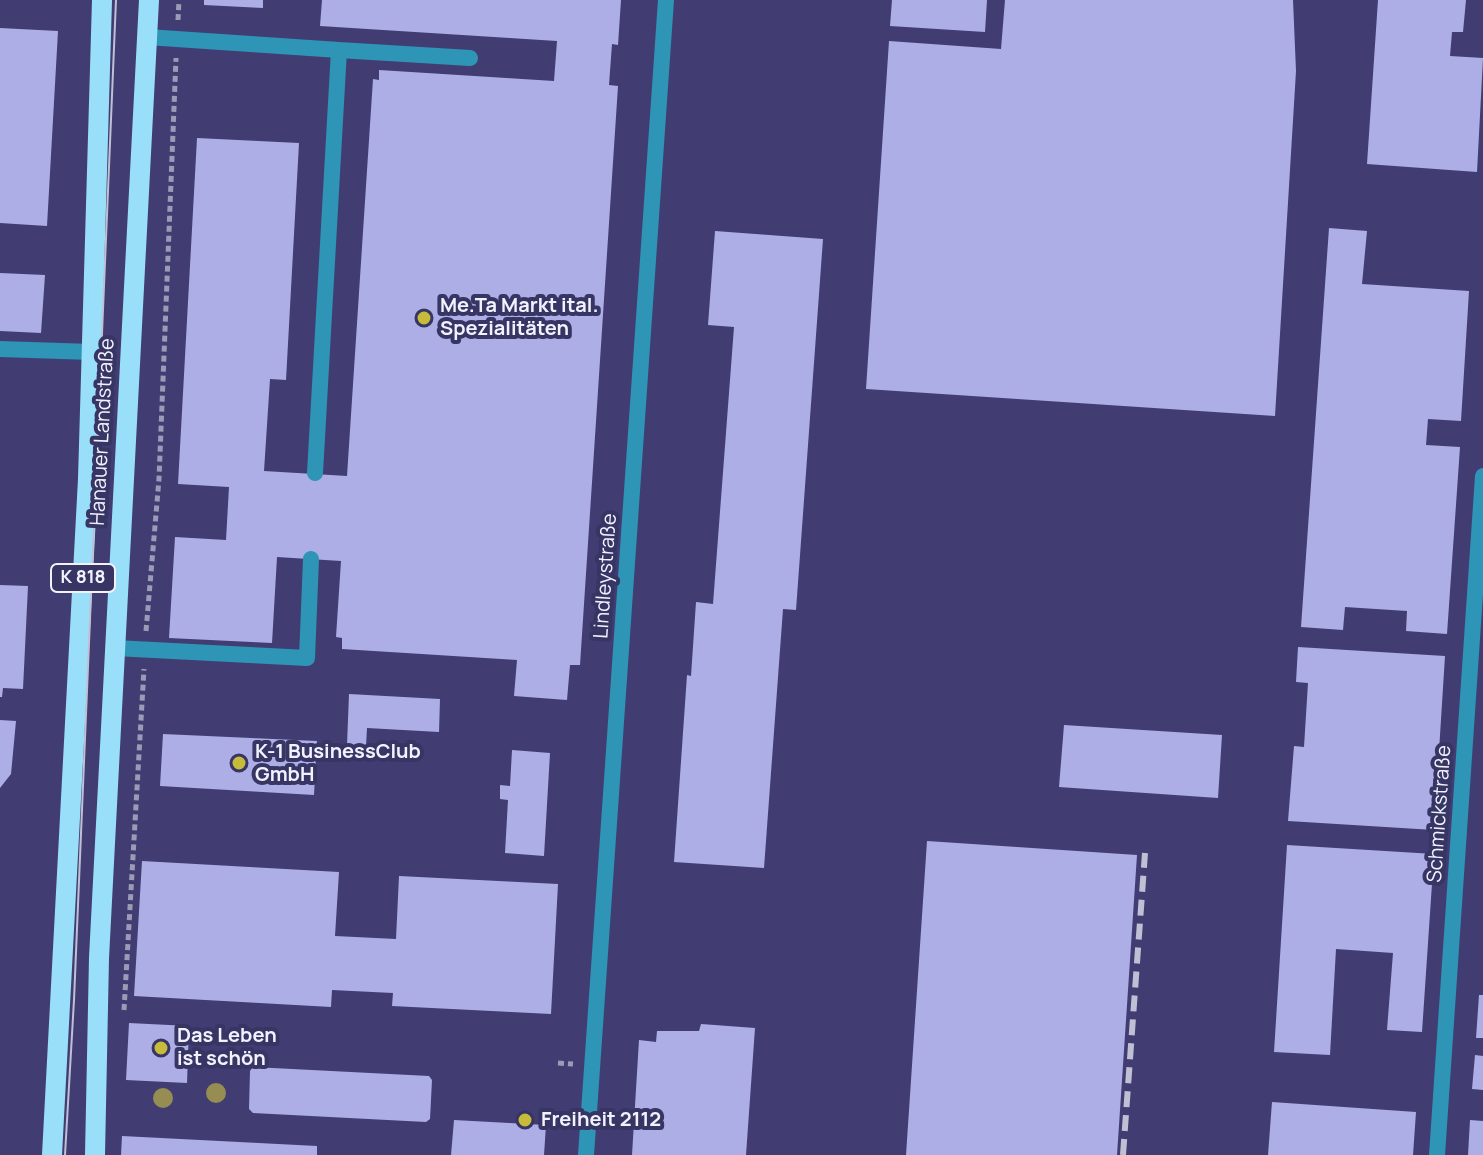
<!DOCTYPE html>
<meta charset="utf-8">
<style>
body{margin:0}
canvas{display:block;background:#373564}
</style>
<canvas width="1483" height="1155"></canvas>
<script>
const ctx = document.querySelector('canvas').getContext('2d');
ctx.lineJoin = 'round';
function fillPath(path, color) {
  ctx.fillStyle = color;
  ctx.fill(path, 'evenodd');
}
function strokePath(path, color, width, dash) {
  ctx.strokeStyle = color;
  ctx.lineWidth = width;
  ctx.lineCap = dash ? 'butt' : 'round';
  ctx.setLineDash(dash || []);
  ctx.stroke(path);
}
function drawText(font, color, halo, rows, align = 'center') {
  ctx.font = font + ' Manrope,sans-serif';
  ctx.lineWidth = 8;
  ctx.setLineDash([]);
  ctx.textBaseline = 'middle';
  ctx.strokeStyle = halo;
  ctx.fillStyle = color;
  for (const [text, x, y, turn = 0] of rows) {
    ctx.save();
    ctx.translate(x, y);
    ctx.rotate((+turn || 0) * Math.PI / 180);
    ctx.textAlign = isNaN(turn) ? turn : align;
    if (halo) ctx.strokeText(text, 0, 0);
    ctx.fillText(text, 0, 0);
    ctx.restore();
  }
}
fillPath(new Path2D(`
 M 0,0 L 1483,0 L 1483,1155 L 0,1155 Z`), '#413d72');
fillPath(new Path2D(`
 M 204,0 L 263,0 L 263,8 L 204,5 Z
 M 322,0 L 621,0 L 618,45 L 612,44 L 609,85 L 618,86 L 580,665 L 570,665 L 567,700 L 514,696 L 517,660 L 342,649 L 342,638 L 336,637 L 341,561 L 277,557 L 272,643 L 169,638 L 175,537 L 226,540 L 229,487 L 178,484 L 197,138 L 299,143 L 286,380 L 270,379 L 264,471 L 347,476 L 373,79 L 379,80 L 379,70 L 554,81 L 557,41 L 320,26 Z
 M 892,0 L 987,0 L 985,32 L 890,26 Z
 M 1005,0 L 1293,0 L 1296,71 L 1275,416 L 866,389 L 889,41 L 1001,49 Z
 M 1378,0 L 1466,0 L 1463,32 L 1452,32 L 1450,56 L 1483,58 L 1477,172 L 1367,164 Z
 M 0,28 L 58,31 L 47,226 L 0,223 Z
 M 1329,228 L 1367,231 L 1362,284 L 1469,291 L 1461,421 L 1428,419 L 1426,445 L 1460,447 L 1447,634 L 1406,631 L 1407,611 L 1345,607 L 1343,630 L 1301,627 Z
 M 715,231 L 823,239 L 796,610 L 783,609 L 764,868 L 674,862 L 687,675 L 691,676 L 696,602 L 713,604 L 734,327 L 708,325 Z
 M 0,273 L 45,275 L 41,333 L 0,331 Z
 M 0,585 L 28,586 L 23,689 L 3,688 L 2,697 L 0,697 Z
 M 1298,647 L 1445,656 L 1434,830 L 1288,821 L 1294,746 L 1304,747 L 1308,683 L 1296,682 Z
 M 349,694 L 440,699 L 439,732 L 367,728 L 366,746 L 347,745 Z
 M 0,720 L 16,721 L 11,774 L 0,788 Z
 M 1064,725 L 1222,735 L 1218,798 L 1059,787 Z
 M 163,734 L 317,741 L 314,795 L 160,786 Z
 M 512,750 L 550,753 L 544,856 L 505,853 L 508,800 L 500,799 L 500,785 L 510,786 Z
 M 927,841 L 1137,855 L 1117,1155 L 906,1155 Z
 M 1287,845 L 1434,854 L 1422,1032 L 1387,1030 L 1393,953 L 1336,949 L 1330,1055 L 1274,1052 Z
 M 142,861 L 339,872 L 335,936 L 396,939 L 399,876 L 558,884 L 551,1014 L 392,1006 L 393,993 L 332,990 L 331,1007 L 134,996 Z
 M 1479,995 L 1483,995 L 1483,1038 L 1476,1038 Z
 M 129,1023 L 189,1026 L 187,1083 L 126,1080 Z
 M 701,1024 L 755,1028 L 746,1155 L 632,1155 L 639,1040 L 656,1042 L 657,1031 L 699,1031 Z
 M 1475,1055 L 1483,1056 L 1483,1090 L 1472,1089 Z
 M 253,1067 L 429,1076 L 432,1080 L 430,1119 L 426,1122 L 253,1113 L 249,1109 L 250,1071 Z
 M 1272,1102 L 1416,1112 L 1413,1155 L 1268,1155 Z
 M 454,1120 L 546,1125 L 544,1155 L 451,1155 Z
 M 1470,1120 L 1483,1121 L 1483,1155 L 1468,1155 Z
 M 122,1136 L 317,1146 L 317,1155 L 121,1155 Z`), '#adaee6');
strokePath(new Path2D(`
 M 178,20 L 179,0
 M 146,631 L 159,479 L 176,58
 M 124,1010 L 144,669
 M 558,1063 L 573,1064`), '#9c9bb7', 5, [6, 4]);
strokePath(new Path2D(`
 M 147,37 L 339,50 L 315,473
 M 339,50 L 470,58
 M 0,349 L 92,352
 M 115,648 L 307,658 L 311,559`), '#2e95b6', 16);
strokePath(new Path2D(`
 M 586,1155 L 666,0
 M 1437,1155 L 1483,476`), '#2e95b6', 16);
strokePath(new Path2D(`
 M 52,1155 L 88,479 L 102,0
 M 95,1155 L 99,958 L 149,0`), '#9adff9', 20);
strokePath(new Path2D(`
 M 65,1155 L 74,1000 L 116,0`), '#c0c0d5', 2);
strokePath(new Path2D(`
 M 1123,1155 L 1145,853`), '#c0c0d5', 6, [16, 8]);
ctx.fillStyle = '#968d52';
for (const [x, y] of [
 [216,1093],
 [163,1098]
]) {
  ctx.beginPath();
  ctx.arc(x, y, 10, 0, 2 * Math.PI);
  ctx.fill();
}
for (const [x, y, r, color] of [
 [424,318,8,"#c7bb3b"],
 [239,763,8,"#c7bb3b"],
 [161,1048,8,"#c7bb3b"],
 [525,1120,8,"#c7bb3b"]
]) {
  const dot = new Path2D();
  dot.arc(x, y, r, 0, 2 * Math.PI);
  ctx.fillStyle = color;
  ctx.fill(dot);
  strokePath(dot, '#373564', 3);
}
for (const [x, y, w] of [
 [83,578,64]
]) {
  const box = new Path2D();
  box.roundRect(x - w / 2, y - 14, w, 28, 6);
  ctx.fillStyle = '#373564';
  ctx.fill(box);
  strokePath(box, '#f2f2fe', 2);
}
drawText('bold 18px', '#f2f2fe', null, [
 ["K 818",83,578]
]);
drawText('bold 20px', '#f2f2fe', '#373564', [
 ["Me.Ta Markt ital.",440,306],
 ["Spezialitäten",440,329],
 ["K-1 BusinessClub",255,752],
 ["GmbH",255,775],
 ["Das Leben",177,1036],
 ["ist schön",177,1059],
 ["Freiheit 2112",541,1120]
], 'left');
drawText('20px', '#f2f2fe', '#373564', [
 ["Hanauer Landstraße",103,432,-87],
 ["Lindleystraße",606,576,-86],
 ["Schmickstraße",1440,814,-86]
]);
</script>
